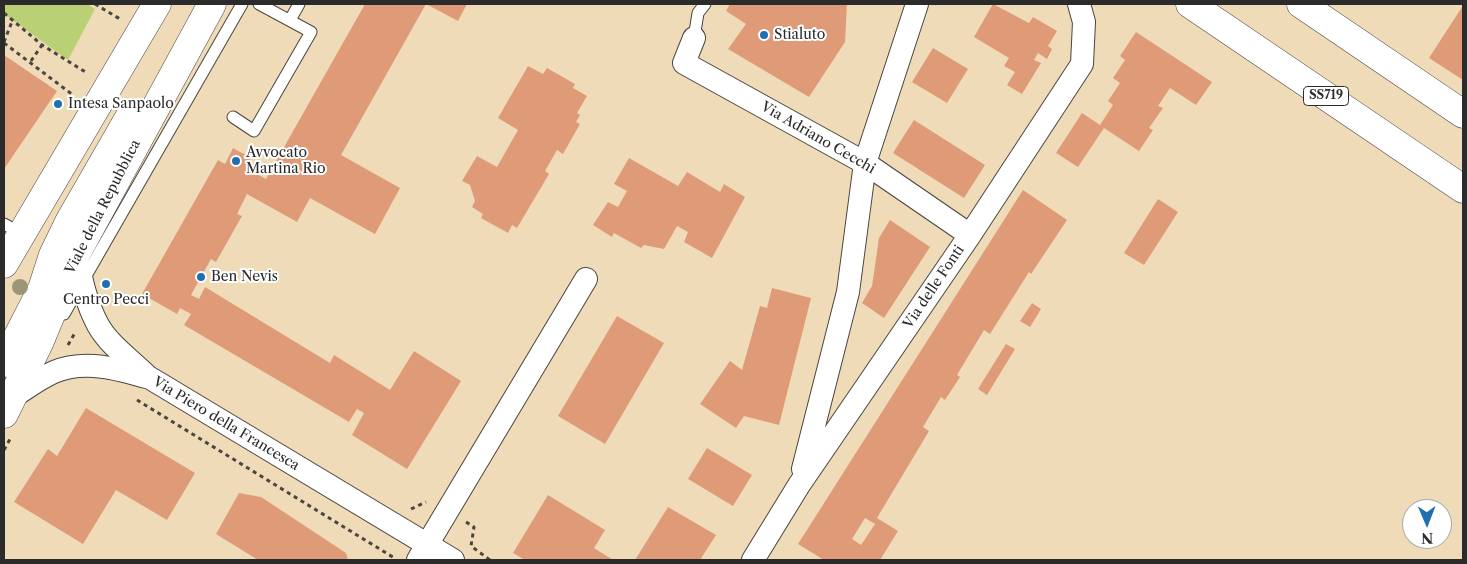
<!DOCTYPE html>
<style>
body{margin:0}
#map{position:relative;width:1467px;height:564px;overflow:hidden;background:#f0dbb9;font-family:"Libre Caslon Text",serif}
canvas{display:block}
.frame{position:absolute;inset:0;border:5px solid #2b2b2b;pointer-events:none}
.north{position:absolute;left:1402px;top:499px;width:50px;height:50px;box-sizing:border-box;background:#fff;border:1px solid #aaa;border-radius:50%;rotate:179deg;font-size:14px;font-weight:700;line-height:20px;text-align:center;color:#2b2b2b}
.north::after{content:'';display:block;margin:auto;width:18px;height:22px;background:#1f6fb2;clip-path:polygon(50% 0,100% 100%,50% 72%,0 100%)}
</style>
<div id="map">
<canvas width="1467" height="564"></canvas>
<div class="frame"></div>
<div class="north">N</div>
</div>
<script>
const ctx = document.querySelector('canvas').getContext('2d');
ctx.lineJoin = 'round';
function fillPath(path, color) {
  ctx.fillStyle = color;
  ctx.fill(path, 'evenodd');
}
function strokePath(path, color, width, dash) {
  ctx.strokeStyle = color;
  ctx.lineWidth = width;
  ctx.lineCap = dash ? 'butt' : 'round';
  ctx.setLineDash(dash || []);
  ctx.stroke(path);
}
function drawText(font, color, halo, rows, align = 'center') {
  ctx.font = font + ' "Libre Caslon Text",serif';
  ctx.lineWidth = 4;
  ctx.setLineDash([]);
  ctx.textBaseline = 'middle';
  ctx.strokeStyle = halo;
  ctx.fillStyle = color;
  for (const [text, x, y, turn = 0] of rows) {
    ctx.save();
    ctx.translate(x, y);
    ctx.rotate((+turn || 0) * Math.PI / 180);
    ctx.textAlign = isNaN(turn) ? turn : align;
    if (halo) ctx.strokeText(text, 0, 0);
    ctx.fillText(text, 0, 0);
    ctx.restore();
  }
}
fillPath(new Path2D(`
 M 4,4 L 87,4 L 95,9 L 68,60 L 4,14 Z`), '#bad074');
fillPath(new Path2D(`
 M 365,4 L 467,4 L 458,21 L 426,4 L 341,155 L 400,188 L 375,234 L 310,198 L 297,222 L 247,194 L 237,214 L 242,216 L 216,262 L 211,259 L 191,295 L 199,299 L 205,287 L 330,363 L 334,355 L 390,390 L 414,351 L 461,381 L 407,469 L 352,435 L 364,413 L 357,409 L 349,422 L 184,325 L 191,314 L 180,308 L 177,314 L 142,294 L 218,160 L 225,164 L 233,148 L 251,158 L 246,168 L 266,179 Z
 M 730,4 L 847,4 L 845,42 L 809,97 L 728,49 L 746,24 L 726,11 Z
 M 993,4 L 1029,23 L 1033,17 L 1057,31 L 1048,46 L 1052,49 L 1047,59 L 1038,53 L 1034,60 L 1041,63 L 1022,94 L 1007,85 L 1015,72 L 1004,66 L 1009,58 L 974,37 Z
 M 1462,7 L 1463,8 L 1463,80 L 1429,58 Z
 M 1136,32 L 1212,82 L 1196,105 L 1170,88 L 1158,106 L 1163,108 L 1149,128 L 1153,130 L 1139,151 L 1104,128 L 1078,167 L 1056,153 L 1082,113 L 1100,125 L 1113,105 L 1108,101 L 1120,83 L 1113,78 L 1125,60 L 1120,56 Z
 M 933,48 L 968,69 L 947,103 L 912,82 Z
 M 4,55 L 57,91 L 4,169 Z
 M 528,66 L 543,74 L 547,68 L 575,84 L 573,88 L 587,96 L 577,113 L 580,115 L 576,122 L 580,124 L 563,154 L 557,150 L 545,171 L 549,174 L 517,228 L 512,225 L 508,233 L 481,218 L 483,214 L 472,207 L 475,201 L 470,185 L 462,181 L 477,156 L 497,167 L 518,130 L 498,118 Z
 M 914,120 L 985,165 L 964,198 L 893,153 Z
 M 629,158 L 678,186 L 687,172 L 720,192 L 724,184 L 745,197 L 712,258 L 684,242 L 688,232 L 677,226 L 664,249 L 644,245 L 641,248 L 614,233 L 612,237 L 593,225 L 608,202 L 618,207 L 627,191 L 614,184 Z
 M 1023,190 L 1067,220 L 1031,274 L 1029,272 L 990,334 L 984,330 L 957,375 L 960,377 L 945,400 L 941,397 L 923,427 L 929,431 L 877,518 L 898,531 L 880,560 L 824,560 L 798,544 ZM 865,518 L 875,524 L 861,545 L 852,539 Z
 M 1158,199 L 1178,212 L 1144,265 L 1124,253 Z
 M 890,220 L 930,247 L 884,318 L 862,303 L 872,286 L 879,238 Z
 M 772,288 L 811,298 L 779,425 L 744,416 L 736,428 L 700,404 L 730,361 L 742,370 L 760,306 L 767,308 Z
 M 1032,303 L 1041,309 L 1030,327 L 1020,321 Z
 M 617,316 L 664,343 L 605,444 L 558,416 Z
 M 1006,344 L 1015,349 L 987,395 L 978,389 Z
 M 86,408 L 195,473 L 167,520 L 116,490 L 83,544 L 14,502 L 48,449 L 57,456 Z
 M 707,448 L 752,475 L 733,506 L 688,479 Z
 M 239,493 L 261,497 L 346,553 L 348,560 L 258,560 L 216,534 Z
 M 548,495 L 605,530 L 594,548 L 613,560 L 525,560 L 513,553 Z
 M 668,507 L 716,535 L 700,560 L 635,560 Z`), '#df9b77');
const lane = new Path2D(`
 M 290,20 L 299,4
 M 694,38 L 698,13 L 705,4
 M 233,117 L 254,131 L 311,32 L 259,4
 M 4,224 L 22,234
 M 64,314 L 242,4`);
const street = new Path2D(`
 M 694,38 L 684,63 L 865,163 L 970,235
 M 76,254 C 81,278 86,303 98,325 C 109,345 131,360 147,376
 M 14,396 C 27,388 40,378 54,372 C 85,359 119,369 150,378 L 453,560
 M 803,469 L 848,292 L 865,163 L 917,4
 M 418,560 L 586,279
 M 753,560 L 799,485 L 970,235 L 1082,64 L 1084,22 L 1079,4`);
const secondary = new Path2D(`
 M 4,264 L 157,4
 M 4,363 L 42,289 L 53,255 L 69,222 L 130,116
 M 4,414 L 40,341 L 76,254 L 212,4`);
const highway = new Path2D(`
 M 1190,4 L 1463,189
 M 1301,4 L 1463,114`);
strokePath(lane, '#494540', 13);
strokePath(street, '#494540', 24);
strokePath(secondary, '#494540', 29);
strokePath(highway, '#494540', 29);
strokePath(new Path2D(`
 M 95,4 L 120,19
 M 4,13 L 42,45 L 87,73
 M 4,42 L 13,19
 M 4,43 L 73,95
 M 31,61 L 42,45
 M 68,345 L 76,331
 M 137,400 L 396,559
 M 4,450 L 10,439
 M 411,509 L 426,502
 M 466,522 L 474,527 L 471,546 L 490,560`), '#494540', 3, [4, 4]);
strokePath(lane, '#fff', 11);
strokePath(street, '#fff', 22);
strokePath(secondary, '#fff', 28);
strokePath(highway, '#fff', 28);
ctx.fillStyle = '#9b9677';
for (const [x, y] of [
 [20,287]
]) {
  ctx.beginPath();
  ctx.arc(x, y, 8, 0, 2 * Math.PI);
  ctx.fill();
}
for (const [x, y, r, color] of [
 [764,35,5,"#1f6fb2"],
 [58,104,5,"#1f6fb2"],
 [236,161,5,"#1f6fb2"],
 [201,277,5,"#1f6fb2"],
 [106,284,5,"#1f6fb2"]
]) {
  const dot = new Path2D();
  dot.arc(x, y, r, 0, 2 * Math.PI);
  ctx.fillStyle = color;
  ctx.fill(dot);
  strokePath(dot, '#fff', 2);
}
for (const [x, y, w] of [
 [1326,96,45]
]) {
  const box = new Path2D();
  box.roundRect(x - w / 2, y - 9.5, w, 19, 4);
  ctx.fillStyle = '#fff';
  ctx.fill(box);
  strokePath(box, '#2b2b2b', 1);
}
drawText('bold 12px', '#2b2b2b', null, [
 ["SS719",1326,96]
]);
drawText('14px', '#2b2b2b', '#fff', [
 ["Stialuto",774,35],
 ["Intesa Sanpaolo",68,104],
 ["Avvocato",246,153],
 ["Martina Rio",246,169],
 ["Ben Nevis",211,277],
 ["Centro Pecci",106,300,"center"]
], 'left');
drawText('14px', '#2b2b2b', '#fff', [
 ["Via Adriano Cecchi",818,138,30],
 ["Viale della Repubblica",103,207,-63],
 ["Via delle Fonti",934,287,-56],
 ["Via Piero della Francesca",226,424,31]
]);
</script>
